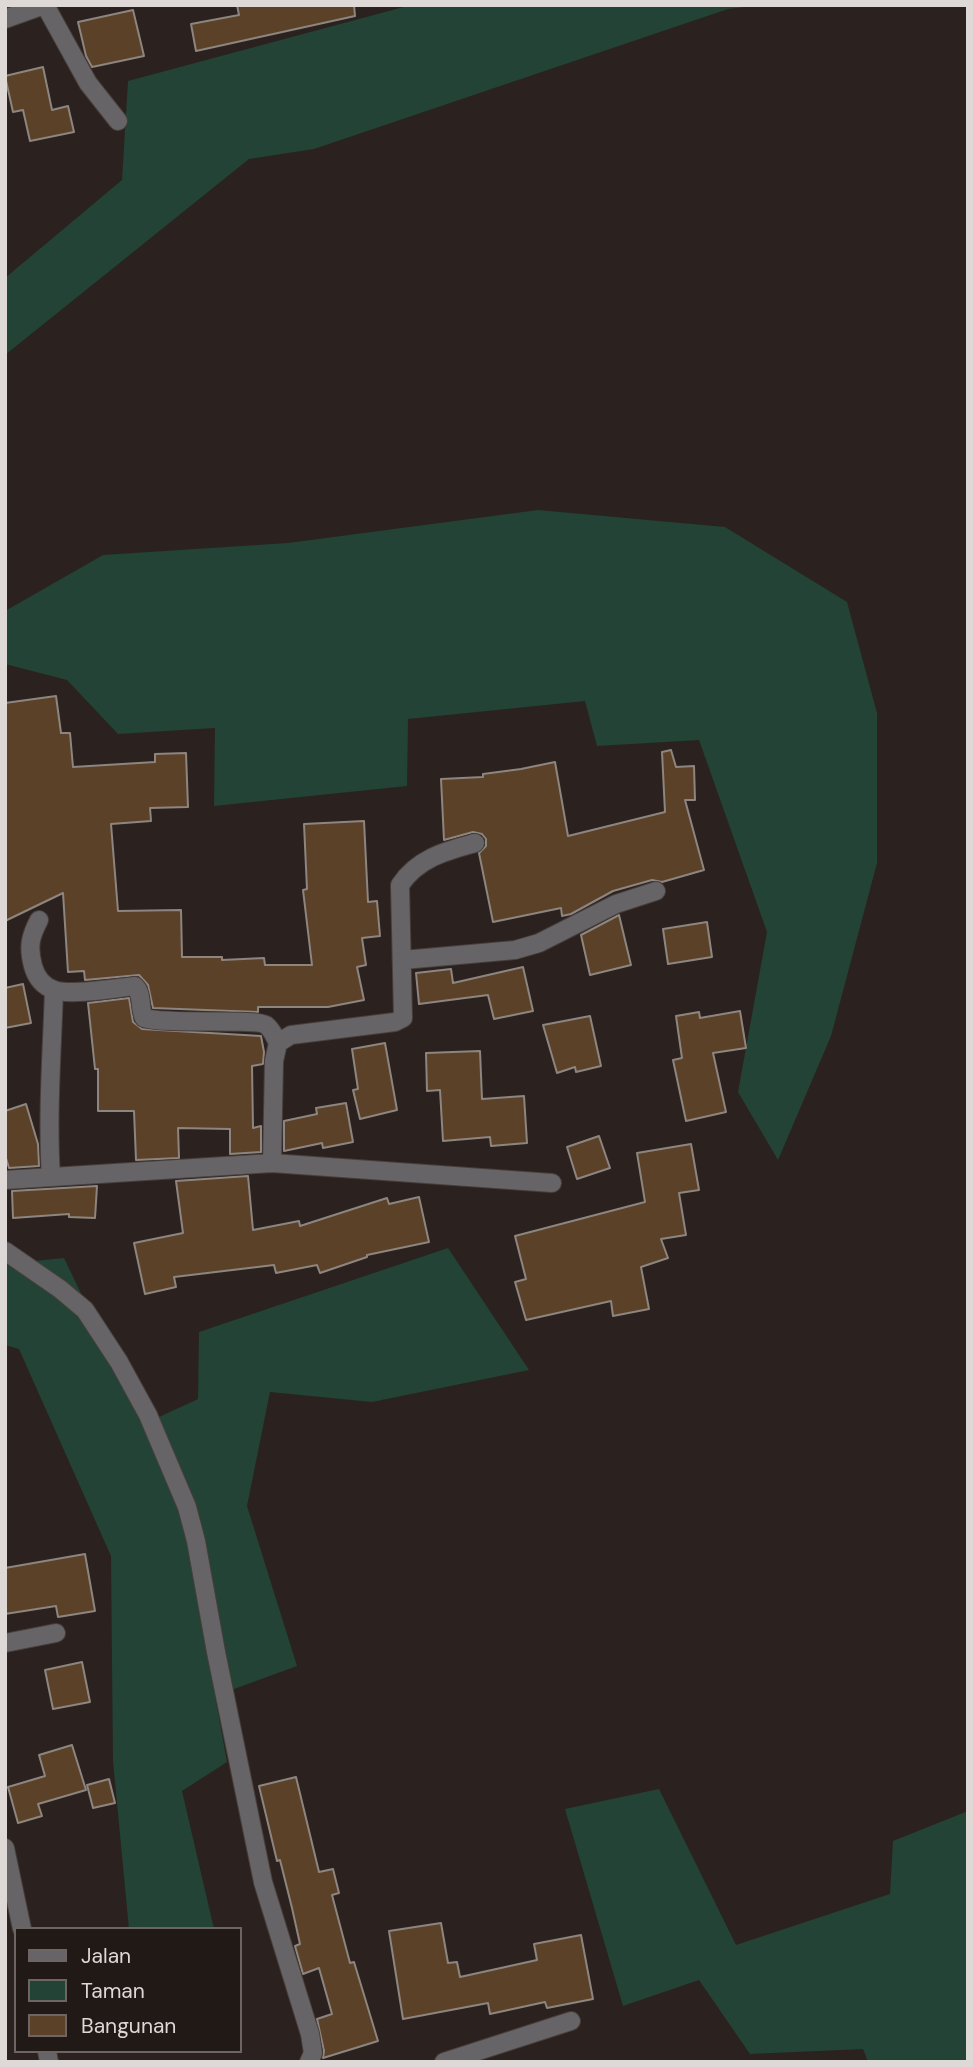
<!DOCTYPE html>
<style>
body{margin:0}
#map{position:relative;width:973px;height:2067px;overflow:hidden;background:#2b221f;font-family:"DM Sans",sans-serif}
canvas{display:block}
.frame{position:absolute;inset:0;border:7px solid #ded8d6;pointer-events:none}
.legend{position:absolute;left:14px;top:1927px;width:228px;height:126px;box-sizing:border-box;background:#211916;border:2px solid #6d6563;margin:0;padding:9px 12px;list-style:none;font-size:21px;color:#ded8d6}
.legend li{display:flex;align-items:center;gap:14px;height:35px}
.legend b{width:35px;border:2px solid #6d6563}
</style>
<div id="map">
<canvas width="973" height="2067"></canvas>
<div class="frame"></div>
<ul class="legend">
<li><b style="height:9px;background:#676467"></b>Jalan</li>
<li><b style="height:19px;background:#224335"></b>Taman</li>
<li><b style="height:19px;background:#5c4129"></b>Bangunan</li>
</ul>
</div>
<script>
const ctx = document.querySelector('canvas').getContext('2d');
ctx.lineJoin = 'round';
function fillPath(path, color) {
  ctx.fillStyle = color;
  ctx.fill(path, 'evenodd');
}
function strokePath(path, color, width, dash) {
  ctx.strokeStyle = color;
  ctx.lineWidth = width;
  ctx.lineCap = dash ? 'butt' : 'round';
  ctx.setLineDash(dash || []);
  ctx.stroke(path);
}
fillPath(new Path2D(`
 M 411,5 L 762,5 L 728,9 L 314,149 L 249,159 L 5,355 L 5,278 L 122,180 L 128,81 Z
 M 538,510 L 725,527 L 847,602 L 877,713 L 877,863 L 831,1036 L 778,1160 L 738,1092 L 767,932 L 699,740 L 597,746 L 585,701 L 408,719 L 407,786 L 214,806 L 215,728 L 118,734 L 67,680 L 5,664 L 5,611 L 103,555 L 288,543 Z
 M 448,1248 L 529,1370 L 372,1402 L 270,1392 L 247,1506 L 297,1666 L 215,1696 L 227,1762 L 182,1791 L 214,1929 L 129,1929 L 113,1761 L 111,1556 L 19,1349 L 5,1345 L 5,1264 L 64,1258 L 144,1424 L 198,1399 L 199,1332 Z
 M 659,1789 L 736,1945 L 890,1894 L 893,1841 L 968,1811 L 968,2062 L 868,2062 L 863,2049 L 750,2054 L 699,1980 L 623,2006 L 565,1809 Z`), '#224335');
const building = new Path2D(`
 M 237,5 L 354,5 L 355,16 L 196,51 L 191,24 L 239,15 Z
 M 133,10 L 144,56 L 92,67 L 86,56 L 78,22 Z
 M 43,67 L 52,110 L 68,106 L 74,132 L 30,141 L 23,110 L 13,112 L 5,76 Z
 M 56,696 L 61,733 L 70,733 L 73,767 L 155,762 L 155,754 L 186,753 L 188,807 L 150,808 L 151,821 L 111,824 L 118,911 L 181,910 L 182,957 L 222,957 L 222,960 L 264,958 L 265,965 L 312,965 L 303,890 L 307,889 L 304,824 L 364,821 L 368,902 L 377,901 L 380,936 L 362,938 L 366,965 L 357,967 L 364,1000 L 328,1007 L 258,1007 L 258,1012 L 153,1008 L 148,985 L 139,975 L 85,980 L 84,971 L 68,972 L 63,893 L 5,921 L 5,703 Z
 M 671,750 L 676,767 L 694,766 L 695,800 L 685,800 L 704,870 L 662,882 L 652,880 L 613,891 L 571,914 L 562,916 L 561,908 L 493,922 L 479,853 L 486,846 L 486,839 L 482,834 L 473,832 L 444,840 L 441,779 L 483,777 L 483,774 L 521,769 L 555,762 L 568,836 L 665,812 L 662,752 Z
 M 619,915 L 631,965 L 590,975 L 581,935 Z
 M 707,922 L 712,957 L 668,964 L 663,929 Z
 M 523,967 L 533,1011 L 494,1019 L 488,995 L 419,1004 L 416,973 L 451,969 L 453,983 Z
 M 23,984 L 31,1023 L 5,1028 L 5,988 Z
 M 129,998 L 133,1022 L 142,1029 L 261,1036 L 264,1052 L 263,1064 L 252,1066 L 253,1128 L 261,1126 L 261,1152 L 230,1154 L 230,1129 L 178,1128 L 179,1158 L 136,1160 L 134,1111 L 98,1111 L 98,1069 L 95,1069 L 88,1003 Z
 M 740,1011 L 746,1048 L 713,1053 L 726,1112 L 686,1121 L 673,1060 L 682,1058 L 676,1016 L 699,1012 L 700,1018 Z
 M 590,1016 L 601,1066 L 576,1072 L 575,1067 L 557,1073 L 543,1025 Z
 M 385,1043 L 397,1110 L 360,1119 L 353,1090 L 358,1089 L 352,1049 Z
 M 480,1051 L 482,1099 L 524,1096 L 527,1143 L 491,1146 L 490,1137 L 443,1141 L 440,1090 L 427,1091 L 426,1053 Z
 M 346,1103 L 353,1142 L 323,1148 L 322,1143 L 284,1151 L 284,1121 L 317,1114 L 316,1108 Z
 M 26,1104 L 38,1144 L 39,1166 L 9,1168 L 5,1155 L 5,1111 Z
 M 599,1136 L 610,1168 L 577,1179 L 567,1147 Z
 M 691,1144 L 699,1190 L 679,1193 L 686,1235 L 661,1239 L 668,1258 L 641,1267 L 649,1309 L 613,1316 L 611,1301 L 526,1320 L 515,1282 L 526,1279 L 515,1236 L 645,1202 L 637,1153 Z
 M 248,1176 L 253,1230 L 299,1221 L 300,1226 L 387,1198 L 389,1204 L 419,1197 L 429,1242 L 367,1255 L 367,1257 L 320,1273 L 317,1265 L 276,1273 L 274,1265 L 174,1277 L 176,1287 L 145,1294 L 134,1243 L 183,1233 L 176,1181 Z
 M 97,1186 L 95,1218 L 69,1217 L 69,1214 L 13,1218 L 12,1191 Z
 M 85,1554 L 95,1611 L 58,1617 L 56,1606 L 5,1614 L 5,1568 Z
 M 82,1662 L 90,1702 L 53,1709 L 45,1670 Z
 M 72,1745 L 86,1790 L 38,1804 L 42,1816 L 18,1823 L 8,1787 L 45,1776 L 39,1755 Z
 M 296,1777 L 319,1872 L 333,1869 L 339,1893 L 332,1895 L 350,1963 L 354,1962 L 378,2041 L 323,2058 L 324,2051 L 317,2019 L 332,2014 L 319,1968 L 303,1974 L 295,1946 L 300,1944 L 292,1908 L 280,1860 L 277,1861 L 259,1786 Z
 M 109,1779 L 115,1803 L 93,1808 L 87,1785 Z
 M 441,1923 L 448,1963 L 457,1962 L 460,1977 L 537,1960 L 534,1944 L 581,1935 L 593,1999 L 547,2008 L 545,2002 L 490,2014 L 488,2003 L 403,2019 L 389,1931 Z`);
fillPath(building, '#5c4129');
strokePath(building, '#8d857f', 2);
const minor = new Path2D(`
 M 45,5 L 88,83 L 118,121
 M 5,19 L 44,5
 M 39,920 C 30,937 28,947 33,966 C 36,977 43,986 54,990 C 70,996 116,988 135,986 C 143,994 139,1008 144,1018 C 168,1025 256,1018 266,1025 C 272,1029 275,1038 278,1043
 M 403,960 L 515,950 L 539,943 L 616,904 L 656,891
 M 272,1163 L 274,1061 L 278,1043 L 291,1035 L 395,1022 L 403,1018 L 400,885 C 418,858 446,851 475,843
 M 51,1177 C 47,1115 52,1052 54,990
 M 5,1180 L 272,1163 L 552,1183
 M 5,1251 L 60,1289 L 85,1310 L 119,1362 L 148,1415 L 187,1507 L 196,1541 L 216,1652 L 263,1882 L 310,2034 L 313,2053 L 309,2062
 M 5,1643 L 56,1633
 M 5,1848 L 22,1929
 M 47,2051 L 49,2062
 M 444,2062 L 571,2021`);
strokePath(minor, '#483f3c', 20);
strokePath(minor, '#676467', 18);
</script>
